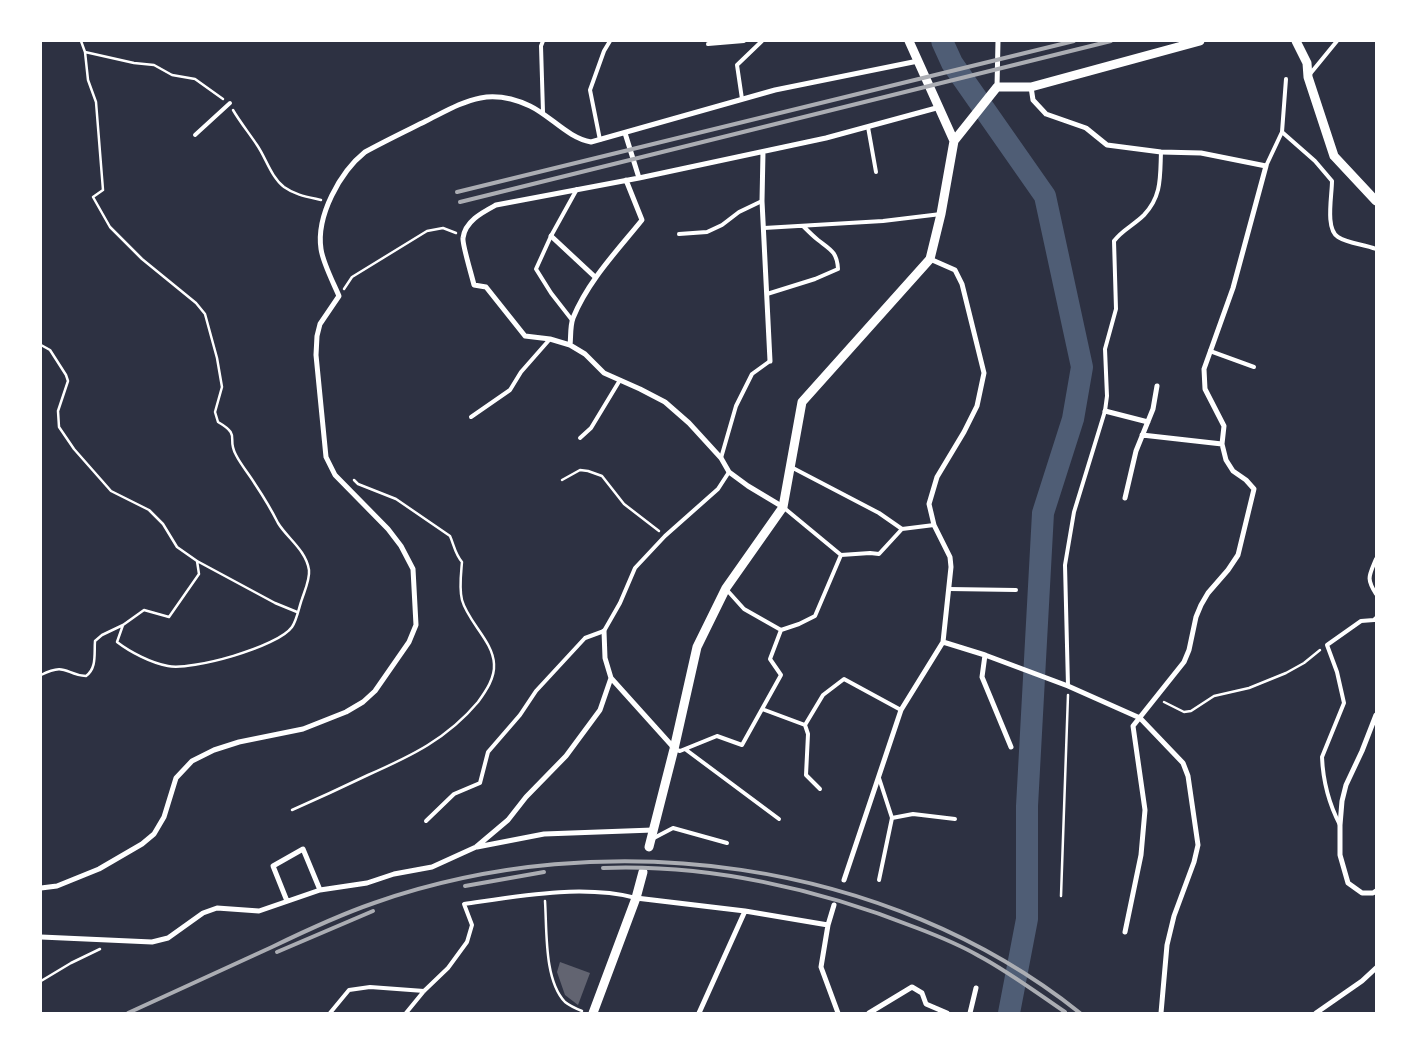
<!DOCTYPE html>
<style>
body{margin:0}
#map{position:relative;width:1417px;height:1054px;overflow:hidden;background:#2d3142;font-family:Raleway,sans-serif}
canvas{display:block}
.frame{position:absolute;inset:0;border:42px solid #fff;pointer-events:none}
</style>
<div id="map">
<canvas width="1417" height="1054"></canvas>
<div class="frame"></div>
</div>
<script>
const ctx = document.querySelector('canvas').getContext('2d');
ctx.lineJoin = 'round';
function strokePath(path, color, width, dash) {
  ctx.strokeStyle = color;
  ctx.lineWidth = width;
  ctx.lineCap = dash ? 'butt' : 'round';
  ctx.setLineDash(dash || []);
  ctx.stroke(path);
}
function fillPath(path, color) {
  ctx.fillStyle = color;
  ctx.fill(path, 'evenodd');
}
strokePath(new Path2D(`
 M 942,41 L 952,63 L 1045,196 L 1082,367 L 1073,419 L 1043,513 L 1027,806 L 1027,919 L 1009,1013`), '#4f5d75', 22);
fillPath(new Path2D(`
 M 560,962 L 590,973 L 578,1005 L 565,995 L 557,972 Z`), '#626471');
strokePath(new Path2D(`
 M 81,41 L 85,52 L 88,80 L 96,102 L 103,190 L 93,197 L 110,227 L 142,259 L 196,303 L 205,314 L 217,358 L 222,387 L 215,412 L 218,422 C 242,436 226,437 236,455 C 241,465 249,474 255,484 C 263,496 271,509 278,523 C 287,538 306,550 309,570 C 310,579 305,590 302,599 C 299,607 297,620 292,627 C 278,647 191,671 168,666 C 151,663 130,652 117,642 L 123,625 L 144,610 L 169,617 L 199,574 L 197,561
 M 85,52 L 134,63 L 154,65 L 172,75 L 195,79 L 223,99
 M 233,110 C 240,122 249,133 257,145 C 266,158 271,177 284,187 C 295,195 308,197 321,200
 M 344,289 L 352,277 L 427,231 L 443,228 L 456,233
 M 41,345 L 50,350 L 66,375 L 68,381 L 58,411 L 59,427 L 74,449 L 111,491 L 149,510 L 163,524 L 177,547 L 197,561 L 275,603 L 297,612
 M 562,480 L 580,470 L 588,471 L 602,476 L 624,504 L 659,531
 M 41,675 C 67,662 65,675 86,676 C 97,668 94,654 95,641 L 102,635 L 123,625
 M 1164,702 L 1184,712 L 1191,711 L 1214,696 L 1249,688 L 1286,673 L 1304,663 L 1320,650
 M 292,810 C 317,799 343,787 368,775 C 411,756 447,739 478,702 C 486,691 495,678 494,664 C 493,641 468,622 462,600 C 459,588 461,574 462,562 C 455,554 454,545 450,536 L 396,499 L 358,484 L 354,480
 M 1061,896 L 1068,695
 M 545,901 C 547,931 544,980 565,1002 C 570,1006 577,1009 582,1011
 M 41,981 L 71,963 L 100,949`), '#fff', 2.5);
strokePath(new Path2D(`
 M 543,41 L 541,46 L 543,112
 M 708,44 L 744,41
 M 1310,74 L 1337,41
 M 742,99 L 737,65 L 762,41
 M 868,127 L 876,172
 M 1282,132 L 1315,161 L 1332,181 C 1332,196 1325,229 1338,237 C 1349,244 1364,244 1376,249
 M 195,135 L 230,103
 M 600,140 L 590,90 L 604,51 L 610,41
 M 1266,166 L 1282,132 L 1286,79
 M 764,228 L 883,221 L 941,214
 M 679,234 L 707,232 L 722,225 L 739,212 L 762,201
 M 767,294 L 815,279 L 838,269 C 837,252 831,250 818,240 C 813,236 808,231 803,226
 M 572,320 L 551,293 L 536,269 L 551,236 L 577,189
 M 1210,351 L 1254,367
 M 471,417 L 510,390 L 521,372 L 550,339
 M 580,438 L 591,428 L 620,380
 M 721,458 L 736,406 L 752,374 L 770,361
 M 791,467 L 879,513 L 902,529
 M 783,507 L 841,555 L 870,553 L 879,554 L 902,529 L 934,525
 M 1376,559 C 1369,576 1366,578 1376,594
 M 726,589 L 744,609 L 781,630 L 799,624 L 815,616 L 841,555
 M 949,589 L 1016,590
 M 1068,686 L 1065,565 L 1074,512 L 1105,411 L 1107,396 L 1105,349 L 1116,309 L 1114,241 C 1122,230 1134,225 1144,215 C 1162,196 1160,177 1161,152
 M 762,709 L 805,725 L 823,695 L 844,679 L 901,710
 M 805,725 L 808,734 L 806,775 L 820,789
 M 674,749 L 680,751 L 717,736 L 742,745 L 781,675 L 770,659 L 781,630
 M 685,749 L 779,819
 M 879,778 L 892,818 L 879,880
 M 892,818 L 913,814 L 955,819
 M 426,821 L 454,794 L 480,783 L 488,752 L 520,715 L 536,691 L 585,638 L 604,631 L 620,603 L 635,568 L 665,536 L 718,489 L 729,472
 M 1340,825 C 1329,804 1323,781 1322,757 L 1344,703 L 1337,672 L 1327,645 L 1361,621 L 1374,620 L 1376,618
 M 652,839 L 673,828 L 727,843
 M 330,1013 L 349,990 L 370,987 L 424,991
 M 406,1013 L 424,991 L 448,968 L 467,942 L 472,925 L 464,904 C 519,896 582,884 636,898`), '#fff', 4);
strokePath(new Path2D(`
 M 997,87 L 998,41
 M 1031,87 L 1033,100 L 1046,114 L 1086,128 L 1107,145 L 1161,152 L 1201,153 L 1266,166 L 1233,288 L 1204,369 L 1205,389 L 1224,426 L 1222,444 L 1226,460 L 1233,471 L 1246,480 L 1254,489 L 1238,555 L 1228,570 L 1208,593 L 1201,605 L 1196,617 L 1189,650 L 1184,662 L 1133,726 L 1145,810 L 1141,855 L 1125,932
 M 625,133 L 639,178
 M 763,152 L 762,201 L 770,361
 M 551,236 L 595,277
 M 570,345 C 571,337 570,326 573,318 C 588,281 617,251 642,220 L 626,180
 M 1105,411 L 1148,422
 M 1142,435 L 1222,444
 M 1125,498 L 1136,451 L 1153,409 L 1157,386
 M 783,507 L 748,486 L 729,472 L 721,458 L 689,423 L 665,402 L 640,389 L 604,373 L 585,354 L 570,345 L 550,339 L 525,336 L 486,287 L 474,285 C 472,276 462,244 463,238 C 465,221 483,212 496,205 L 639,178 L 826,138 L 940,107
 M 604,631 L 605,658 L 611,678 L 674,748
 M 943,642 L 985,655 L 1068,686 L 1140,718 L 1183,763 L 1188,776 L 1198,845 L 1194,862 L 1174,916 L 1167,945 L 1161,1013
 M 985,655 L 982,677 L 1011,747
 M 1376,715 L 1362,751 L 1346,785 L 1342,801 L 1340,825 L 1340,855 L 1348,883 L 1362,893 L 1373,893 L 1376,891
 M 477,847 L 544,834 L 653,830
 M 844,880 L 901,710 L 943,642 L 951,567 L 950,557 L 934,525 L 929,504 L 937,477 L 964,432 L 977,406 L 984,373 L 962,284 L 955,270 L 930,259
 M 41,888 L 57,886 L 99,869 L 142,844 L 154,834 L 164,817 L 176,778 L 192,761 L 214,750 L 239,742 L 303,729 L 346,712 L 363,702 L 375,691 L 409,642 L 416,625 L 413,569 L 401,546 L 388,529 L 335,475 L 326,457 L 316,355 L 317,336 L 320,324 L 339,296 C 333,282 323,263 321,249 C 316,216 340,172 365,152 C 385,141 406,131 426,121 C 464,102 487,86 530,106 C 551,116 568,138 591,142 L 775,90 L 918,61
 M 636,898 L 745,911 L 828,925
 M 287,901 L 273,866 L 303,849 L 320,890
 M 834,905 L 828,925 L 821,967 L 838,1013
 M 41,937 L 152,942 L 168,938 L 203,913 L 217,908 L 259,911 L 320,890 L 367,883 L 394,874 L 432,867 L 476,847 L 508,820 L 526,797 L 566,756 L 600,710 L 611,678
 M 699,1013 L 745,911
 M 869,1013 L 912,987 L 922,993 L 926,1004 L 947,1013
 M 970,1013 L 976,988
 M 1316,1013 L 1362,981 L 1376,968`), '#fff', 5);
strokePath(new Path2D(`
 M 1296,41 L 1307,63 L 1308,77 L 1334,156 L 1376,201
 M 954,141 L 997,87 L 1031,87 L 1200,41
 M 649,847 L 674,749 L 697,647 L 726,588 L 783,507 L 802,402 L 930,259 L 941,214 L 954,141 L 909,41
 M 593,1013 L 636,898 L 643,872`), '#fff', 9);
strokePath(new Path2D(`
 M 457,192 L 1074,41
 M 460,202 L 1111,41
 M 603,868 C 709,864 819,889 917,928 C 938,936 960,945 979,956 C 1009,972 1037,993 1065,1012
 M 465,886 L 544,872
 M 277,952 L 373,911
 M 128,1013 C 176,991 224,969 272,947 C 305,931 339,915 374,903 C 605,822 887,859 1080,1013`), '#abadb3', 4);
</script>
